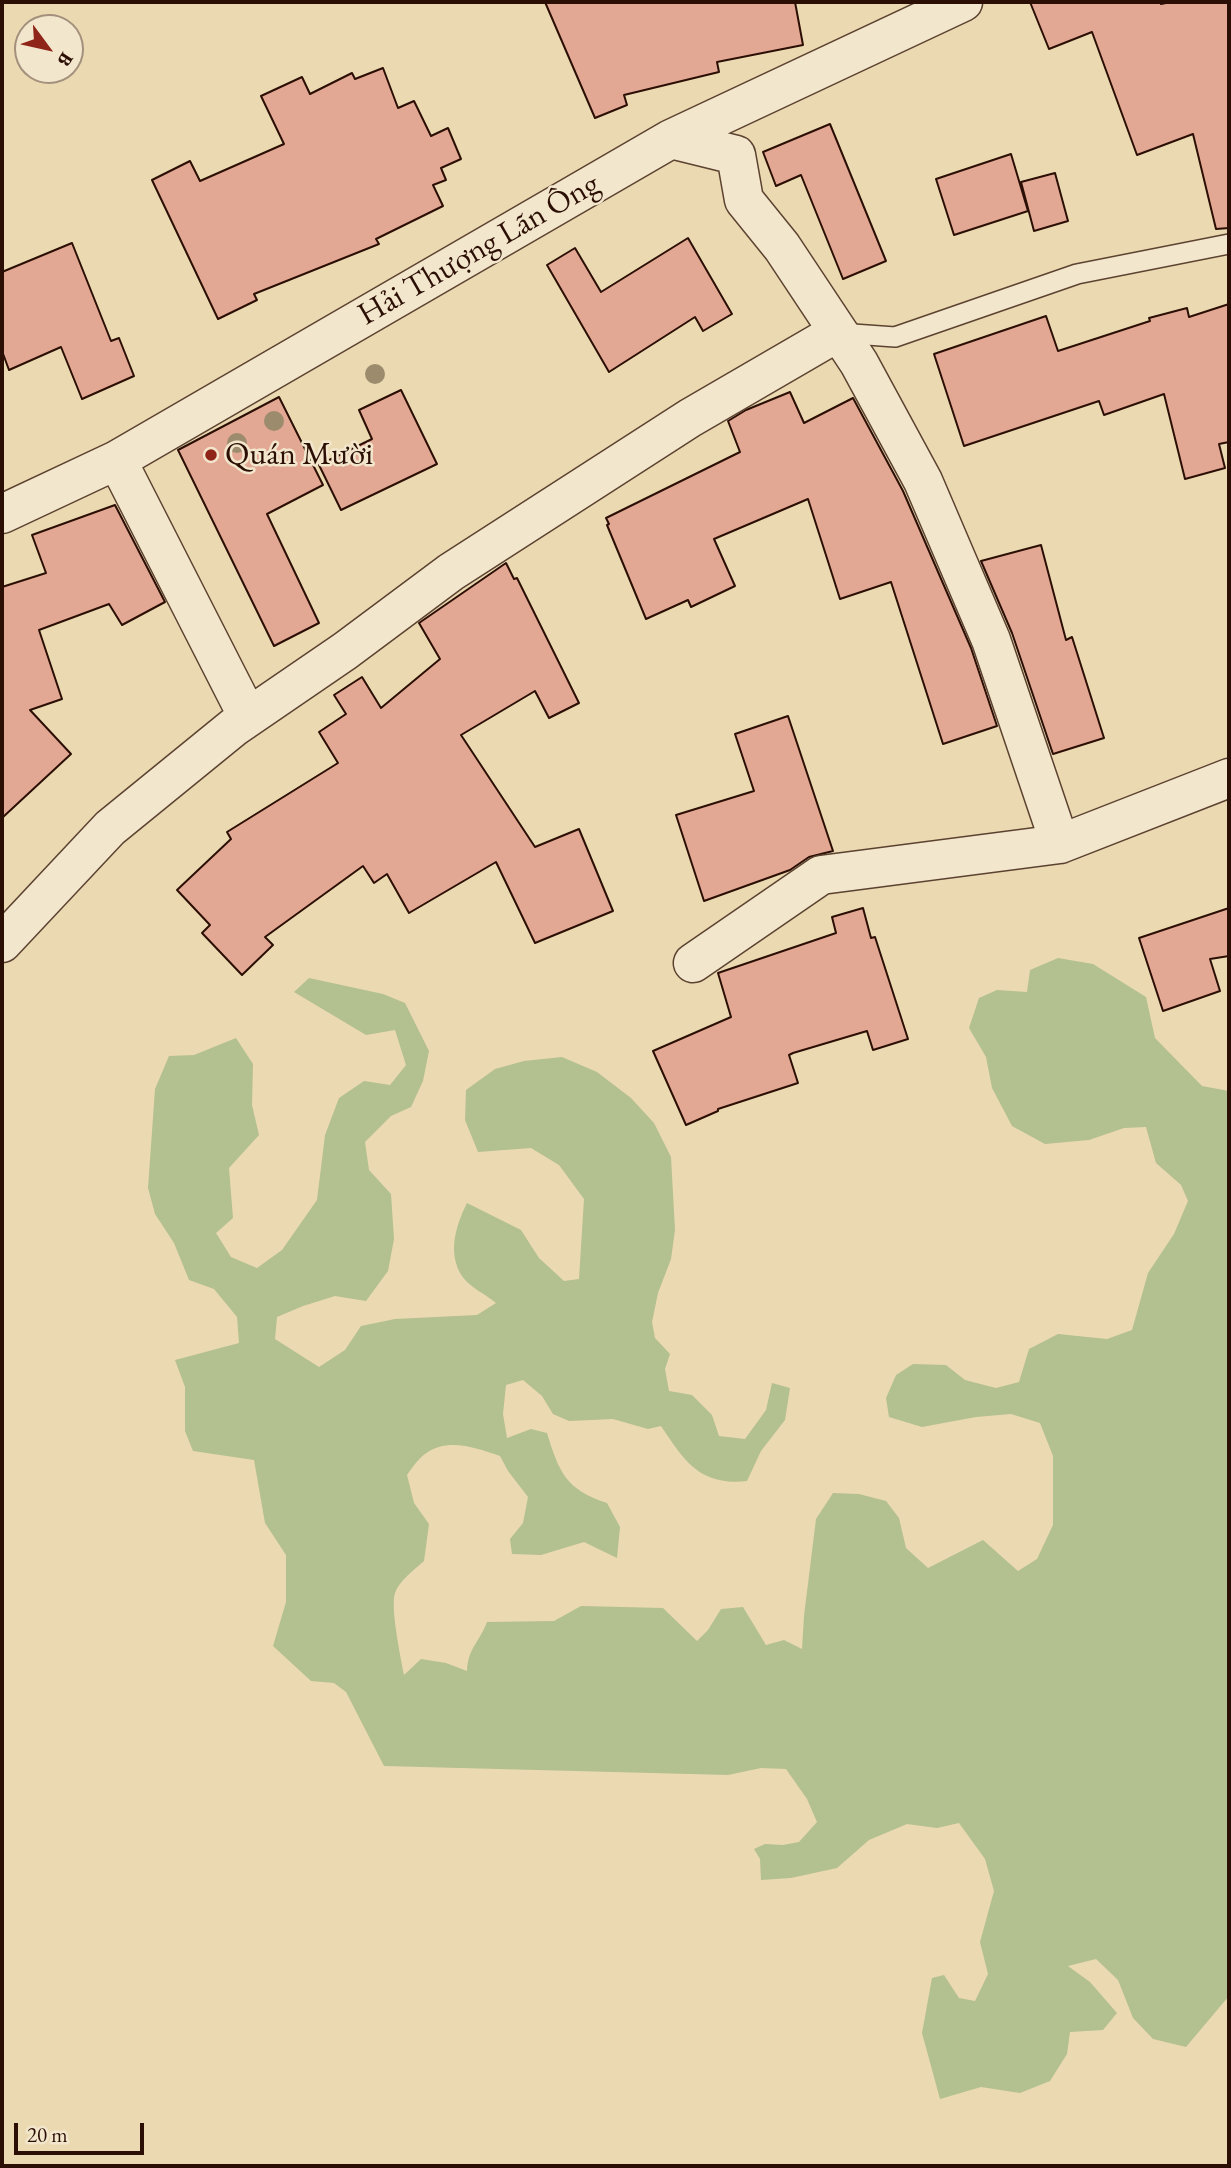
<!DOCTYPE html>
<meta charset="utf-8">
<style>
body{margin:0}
#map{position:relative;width:1231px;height:2168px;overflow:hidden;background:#ebd9b2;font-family:"EB Garamond",serif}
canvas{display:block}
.frame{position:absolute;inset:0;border:4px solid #2c0f04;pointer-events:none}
.north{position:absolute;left:14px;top:14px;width:70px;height:70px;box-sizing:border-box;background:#f2e6cd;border:2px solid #a3907d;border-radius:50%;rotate:123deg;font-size:19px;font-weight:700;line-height:28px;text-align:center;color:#2c0f04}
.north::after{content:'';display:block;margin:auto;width:24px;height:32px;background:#8f2418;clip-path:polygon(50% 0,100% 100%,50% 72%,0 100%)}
.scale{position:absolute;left:14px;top:2123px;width:130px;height:32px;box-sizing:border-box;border:4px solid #2c0f04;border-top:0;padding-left:9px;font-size:21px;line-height:24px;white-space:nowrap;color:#2c0f04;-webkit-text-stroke:5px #f2e6cd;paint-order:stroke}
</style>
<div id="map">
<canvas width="1231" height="2168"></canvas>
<div class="frame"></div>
<div class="north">B</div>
<div class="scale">20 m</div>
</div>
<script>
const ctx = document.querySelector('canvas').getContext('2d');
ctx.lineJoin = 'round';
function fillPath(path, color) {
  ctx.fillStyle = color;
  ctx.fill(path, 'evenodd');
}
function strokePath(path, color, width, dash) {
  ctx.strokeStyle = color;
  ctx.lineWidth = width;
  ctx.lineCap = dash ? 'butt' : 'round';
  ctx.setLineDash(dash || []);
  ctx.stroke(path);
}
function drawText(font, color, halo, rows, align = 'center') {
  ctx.font = font + ' "EB Garamond",serif';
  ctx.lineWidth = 5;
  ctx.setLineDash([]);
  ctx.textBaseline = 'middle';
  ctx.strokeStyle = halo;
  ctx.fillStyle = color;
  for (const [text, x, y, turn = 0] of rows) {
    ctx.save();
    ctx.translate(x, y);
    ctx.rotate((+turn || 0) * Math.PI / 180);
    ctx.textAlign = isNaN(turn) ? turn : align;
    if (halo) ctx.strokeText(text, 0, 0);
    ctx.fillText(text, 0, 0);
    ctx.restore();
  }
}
fillPath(new Path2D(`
 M 1058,958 L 1093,964 L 1146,997 L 1155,1038 L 1202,1086 L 1229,1091 L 1229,1996 L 1186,2047 L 1153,2039 L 1133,2018 L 1118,1980 L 1096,1959 L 1068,1966 L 1090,1982 L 1117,2013 L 1103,2030 L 1070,2032 L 1067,2054 L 1050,2081 L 1020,2093 L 981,2087 L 940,2099 L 922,2033 L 932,1978 L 944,1975 L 959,1998 L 975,2001 L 988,1974 L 980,1942 L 994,1891 L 985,1859 L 959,1823 L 937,1828 L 907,1824 L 869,1840 L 837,1868 L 791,1878 L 761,1880 L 760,1859 L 754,1849 L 765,1844 L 783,1845 L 799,1842 L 817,1822 L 807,1799 L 786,1769 L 761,1768 L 728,1775 L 384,1766 L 346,1692 L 334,1683 L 311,1681 L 273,1646 L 286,1602 L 286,1555 L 265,1523 L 254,1460 L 193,1451 L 185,1431 L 185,1387 L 175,1360 L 239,1343 L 237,1317 L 214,1289 L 189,1280 L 174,1243 L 155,1214 L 148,1188 L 155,1089 L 169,1056 L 194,1055 L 236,1038 L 253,1064 L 252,1105 L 259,1135 L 229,1168 L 233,1218 L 216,1233 L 231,1257 L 257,1268 L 282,1250 L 317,1200 L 325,1135 L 339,1098 L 364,1081 L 390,1085 L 406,1065 L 395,1030 L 366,1035 L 294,992 L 309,978 L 383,994 L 405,1003 L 429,1051 L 423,1081 L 411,1107 L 391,1116 L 365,1142 L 369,1170 L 391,1194 L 394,1239 L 388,1271 L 366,1301 L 335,1296 L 303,1306 L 277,1317 L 275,1339 L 319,1367 L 345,1350 L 361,1326 L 395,1319 L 477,1315 L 496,1303 C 487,1295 469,1287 462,1276 C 447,1253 456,1225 467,1203 L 521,1230 L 539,1258 L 564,1281 L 579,1279 L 584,1199 L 559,1165 L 531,1148 L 478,1152 L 465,1120 L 466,1090 L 495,1069 L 524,1061 L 562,1057 L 597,1072 L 631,1098 L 654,1123 L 671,1157 L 675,1230 L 671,1259 L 658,1293 L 652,1322 L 655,1338 L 670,1354 L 665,1369 L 669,1391 L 692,1395 L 712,1415 L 719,1436 L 745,1439 L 766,1410 L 772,1383 L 790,1388 L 785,1420 L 761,1451 L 747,1481 C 700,1486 685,1462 661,1426 L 648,1429 L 613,1419 L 569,1421 L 553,1414 L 542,1396 L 523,1380 L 506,1385 L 503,1414 L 507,1438 L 531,1429 L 547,1433 C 559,1472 566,1490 607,1503 L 620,1527 L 617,1558 L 584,1542 L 541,1555 L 512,1554 L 510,1539 L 523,1523 L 528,1497 L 508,1471 L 500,1456 C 476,1448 448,1437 425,1454 C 418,1459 412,1468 407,1475 L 414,1503 L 429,1524 L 424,1561 C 415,1569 399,1581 395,1593 C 390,1607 401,1659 404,1675 L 421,1659 L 446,1663 L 467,1671 C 468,1648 479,1643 487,1622 L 554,1621 L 581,1606 L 663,1608 L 697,1641 L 708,1630 L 721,1609 L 743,1607 L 766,1645 L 784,1640 L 802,1649 L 804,1616 L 816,1519 L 833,1493 L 859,1494 L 886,1501 L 899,1518 L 906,1548 L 928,1568 L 983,1540 L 1018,1571 L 1037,1559 L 1053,1525 L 1053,1456 L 1040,1423 L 1011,1414 L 976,1417 L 922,1427 L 889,1417 L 886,1398 L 896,1375 L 913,1364 L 946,1365 L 965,1380 L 996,1388 L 1019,1382 L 1029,1349 L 1058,1334 L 1107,1339 L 1132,1330 L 1148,1273 L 1174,1234 L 1188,1201 L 1181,1185 L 1156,1163 L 1146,1127 L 1124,1128 L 1089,1140 L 1045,1144 L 1012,1126 L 992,1088 L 986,1057 L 969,1028 L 979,998 L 997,990 L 1027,992 L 1030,970 Z`), '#b3c08f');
const building = new Path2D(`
 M 545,2 L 795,2 L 803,45 L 717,62 L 719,72 L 624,95 L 627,105 L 595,118 Z
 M 1030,2 L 1162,2 L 1161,4 L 1171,2 L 1229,2 L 1229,228 L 1216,229 L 1193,134 L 1137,155 L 1092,32 L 1049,49 Z
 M 383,68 L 398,108 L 414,101 L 431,136 L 448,128 L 461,159 L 441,168 L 446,180 L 433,185 L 443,206 L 376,239 L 379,244 L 254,294 L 257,300 L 218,319 L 152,180 L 190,161 L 200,181 L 284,144 L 261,96 L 302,77 L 310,94 L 352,73 L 355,79 Z
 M 830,124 L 886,261 L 843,279 L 801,175 L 776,186 L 763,152 Z
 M 1011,154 L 1028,211 L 954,235 L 936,179 Z
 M 1055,173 L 1068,221 L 1034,231 L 1021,182 Z
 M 688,238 L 732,314 L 703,331 L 695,317 L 609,372 L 547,265 L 575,248 L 601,292 Z
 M 72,243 L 111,341 L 119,338 L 134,376 L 82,399 L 61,347 L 9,370 L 2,351 L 2,272 Z
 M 1229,304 L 1229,442 L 1219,444 L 1225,468 L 1185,479 L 1164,394 L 1104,415 L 1099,401 L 964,446 L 934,354 L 1046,316 L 1058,351 L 1150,321 L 1149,318 L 1187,308 L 1189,317 Z
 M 401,390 L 437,464 L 341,510 L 319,465 L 372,439 L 359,410 Z
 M 790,392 L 804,423 L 853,398 L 903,491 L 971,648 L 997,726 L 943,744 L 891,582 L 840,599 L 808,499 L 714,539 L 735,586 L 691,607 L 688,600 L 646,619 L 607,525 L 609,524 L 606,518 L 740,452 L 728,421 L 746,410 Z
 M 279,397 L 323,485 L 267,514 L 319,623 L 274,646 L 178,450 Z
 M 115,505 L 165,602 L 122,625 L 109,604 L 39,630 L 62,699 L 30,710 L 71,754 L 2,818 L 2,587 L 46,573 L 32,535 Z
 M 1041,545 L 1066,640 L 1072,637 L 1104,738 L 1053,754 L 1012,633 L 981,561 Z
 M 506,563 L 514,579 L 517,578 L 579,703 L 549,718 L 535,691 L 461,735 L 535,847 L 579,829 L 613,911 L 535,943 L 496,862 L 409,913 L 387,874 L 374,883 L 363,866 L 265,937 L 273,945 L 242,975 L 202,933 L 210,925 L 177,890 L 231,839 L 227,832 L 338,763 L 319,732 L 346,714 L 334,695 L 362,677 L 381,708 L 440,659 L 419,623 Z
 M 788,716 L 833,851 L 809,857 L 790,870 L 704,901 L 676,815 L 754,791 L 735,734 Z
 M 863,908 L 871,938 L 875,937 L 908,1039 L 873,1050 L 867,1031 L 793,1053 L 789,1055 L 798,1083 L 718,1109 L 718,1111 L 686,1125 L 653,1051 L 731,1017 L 718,973 L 836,933 L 832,917 Z
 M 1229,908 L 1229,956 L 1210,959 L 1220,991 L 1163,1011 L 1139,938 Z`);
fillPath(building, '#e2a894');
strokePath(building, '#2c0f04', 2);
const lane = new Path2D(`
 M 839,333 L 895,337 L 1077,274 L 1229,244`);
const street = new Path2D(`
 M 671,139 L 736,155 L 744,200 L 782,247 L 859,363 L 923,481 L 991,640 L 1060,844
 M 117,460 L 248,717
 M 2,514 L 117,460 L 671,139 L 963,2
 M 2,943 L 110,828 L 234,727 L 345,651 L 451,572 L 690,418 L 838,332
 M 693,963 L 821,875 L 1060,844 L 1229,778`);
strokePath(lane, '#5c4230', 22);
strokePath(street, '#5c4230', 41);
strokePath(lane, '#f2e6cd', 19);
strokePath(street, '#f2e6cd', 38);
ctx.fillStyle = '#9c8c6d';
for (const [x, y] of [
 [375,374],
 [274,421],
 [237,443]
]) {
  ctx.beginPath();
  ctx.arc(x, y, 10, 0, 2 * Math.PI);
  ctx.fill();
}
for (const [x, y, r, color] of [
 [211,455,7,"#8f2418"]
]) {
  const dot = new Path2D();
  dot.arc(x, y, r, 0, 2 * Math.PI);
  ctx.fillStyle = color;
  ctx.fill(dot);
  strokePath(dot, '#f2e6cd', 2.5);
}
drawText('32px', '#2c0f04', '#f2e6cd', [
 ["Hải Thượng Lãn Ông",479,250,-30]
]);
drawText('32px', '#2c0f04', '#f2e6cd', [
 ["Quán Mười",225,455]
], 'left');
</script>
